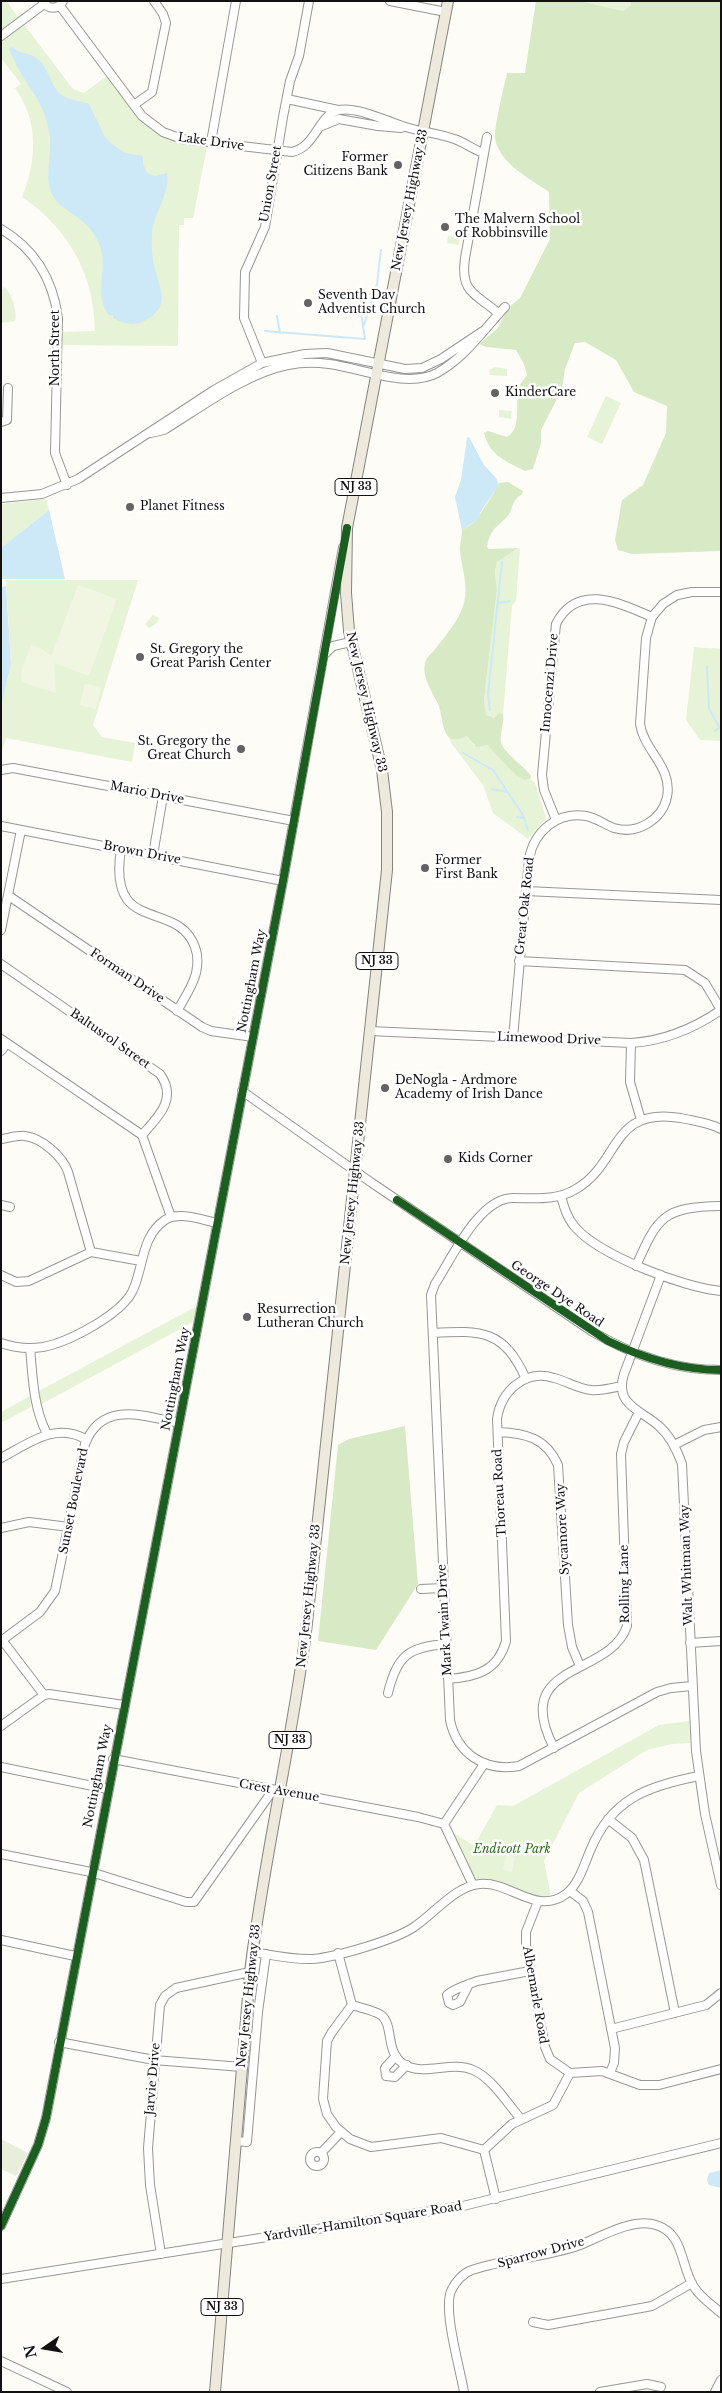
<!DOCTYPE html>
<style>
body{margin:0}
#map{position:relative;width:722px;height:2393px;overflow:hidden;background:#fdfcf7;font-family:"Libre Baskerville",serif}
canvas{display:block}
.frame{position:absolute;inset:0;border:2px solid #111;pointer-events:none}
.north{position:absolute;left:20px;top:2323px;width:50px;height:50px;-webkit-text-stroke:4px #fff;paint-order:stroke;rotate:257deg;font-size:14px;font-weight:700;line-height:20px;text-align:center;color:#111}
.north::after{content:'';display:block;margin:auto;width:18px;height:22px;background:#111;clip-path:polygon(50% 0,100% 100%,50% 72%,0 100%)}
</style>
<div id="map">
<canvas width="722" height="2393"></canvas>
<div class="frame"></div>
<div class="north">N</div>
</div>
<script>
const ctx = document.querySelector('canvas').getContext('2d');
ctx.lineJoin = 'round';
function fillPath(path, color) {
  ctx.fillStyle = color;
  ctx.fill(path, 'evenodd');
}
function strokePath(path, color, width, dash) {
  ctx.strokeStyle = color;
  ctx.lineWidth = width;
  ctx.lineCap = dash ? 'butt' : 'round';
  ctx.setLineDash(dash || []);
  ctx.stroke(path);
}
function drawText(font, color, halo, rows, align = 'center') {
  ctx.font = font + ' "Libre Baskerville",serif';
  ctx.lineWidth = 5;
  ctx.setLineDash([]);
  ctx.textBaseline = 'middle';
  ctx.strokeStyle = halo;
  ctx.fillStyle = color;
  for (const [text, x, y, turn = 0] of rows) {
    ctx.save();
    ctx.translate(x, y);
    ctx.rotate((+turn || 0) * Math.PI / 180);
    ctx.textAlign = isNaN(turn) ? turn : align;
    if (halo) ctx.strokeText(text, 0, 0);
    ctx.fillText(text, 0, 0);
    ctx.restore();
  }
}
fillPath(new Path2D(`
 M 1,1 L 6,1 L 73,89 L 84,93 L 107,76 C 142,121 146,139 207,147 L 193,218 L 184,218 L 184,225 L 179,225 L 178,346 L 61,345 L 62,332 L 95,331 C 94,274 69,229 22,197 C 37,161 39,121 15,88 L 21,84 L 1,58 Z
 M 580,1 L 630,1 L 631,5 L 623,11 Z
 M 448,236 L 460,238 L 459,245 L 447,243 Z
 M 4,287 C 11,291 18,313 15,321 L 1,323 L 1,292 Z
 M 495,367 L 507,369 L 507,376 L 490,375 L 489,370 Z
 M 606,396 L 621,403 L 602,444 L 587,437 Z
 M 499,410 L 512,411 L 511,419 L 499,417 Z
 M 46,499 L 49,510 L 1,548 L 1,504 Z
 M 518,548 L 520,549 L 516,601 L 512,606 L 503,714 L 499,713 L 494,718 L 486,715 L 484,700 L 497,590 L 495,572 L 497,562 Z
 M 6,580 L 138,580 L 93,725 L 102,737 L 135,743 L 132,762 L 6,738 L 1,754 L 1,707 L 11,664 Z
 M 153,615 L 159,618 L 158,622 L 149,628 L 145,624 Z
 M 694,647 L 721,649 L 721,741 L 700,740 L 686,720 Z
 M 449,736 L 456,739 L 466,736 L 474,745 L 487,745 L 525,780 L 530,779 L 535,783 L 546,818 L 528,839 L 493,813 L 483,785 L 451,743 Z
 M 197,1306 L 193,1322 L 38,1406 L 37,1392 Z
 M 30,1396 L 31,1407 L 1,1423 L 1,1412 Z
 M 689,1721 L 690,1743 L 672,1744 L 647,1750 L 579,1793 L 544,1861 L 551,1897 L 537,1898 L 476,1882 L 449,1830 L 474,1846 L 497,1805 L 513,1806 L 659,1725 Z`), '#e7f3d7');
fillPath(new Path2D(`
 M 536,1 L 580,1 L 623,11 L 631,5 L 630,1 L 721,1 L 721,551 L 632,554 L 618,550 L 615,540 L 622,500 L 643,485 L 666,433 L 667,406 L 634,392 L 616,360 L 585,342 L 575,343 L 565,369 L 562,389 L 541,430 L 541,443 L 533,469 L 525,471 C 507,462 489,455 484,433 L 488,431 L 507,437 C 524,427 513,400 520,385 C 522,381 525,378 527,375 L 524,364 L 516,350 L 486,347 L 479,344 L 498,328 L 508,308 L 520,298 L 550,239 L 549,192 C 531,179 499,164 495,138 C 494,128 504,86 507,73 L 525,73 Z
 M 508,482 L 523,491 C 522,496 519,495 516,499 C 512,504 512,510 509,514 C 499,528 491,525 487,547 L 489,549 L 518,548 L 497,562 L 495,572 L 497,590 L 484,700 L 486,715 L 494,718 L 499,713 L 503,714 C 505,723 499,733 501,742 C 505,755 523,764 531,776 L 530,779 L 525,780 L 516,775 L 487,745 L 477,747 L 466,736 C 440,750 444,716 438,704 C 432,691 420,675 426,660 C 428,656 433,652 436,648 C 446,635 460,619 464,603 C 469,585 461,567 460,549 C 460,543 462,537 462,530 C 466,527 471,525 475,521 C 479,517 498,487 499,483 Z
 M 405,1426 L 418,1584 L 376,1650 L 318,1641 L 338,1445 L 349,1439 Z`), '#d8eac5');
fillPath(new Path2D(`
 M 1,2139 L 28,2153 L 16,2176 L 1,2169 Z`), '#e9eedb');
fillPath(new Path2D(`
 M 78,585 L 117,599 L 89,676 L 54,663 L 56,693 L 22,682 L 21,672 L 31,645 L 41,648 L 51,656 Z
 M 85,684 L 101,687 L 96,709 L 80,705 Z
 M 506,1855 L 515,1857 L 512,1872 L 503,1870 Z`), '#f0f6e1');
fillPath(new Path2D(`
 M 12,47 C 18,54 29,52 36,58 C 50,67 49,87 63,96 C 70,100 82,101 89,104 L 105,137 L 112,144 L 125,153 L 143,156 L 143,164 L 147,173 L 155,176 L 167,173 C 171,191 154,213 152,232 C 151,245 152,258 155,270 C 161,290 170,307 146,320 C 135,327 124,324 113,318 L 113,315 L 109,315 C 93,295 108,269 100,246 C 89,215 63,215 52,194 C 44,177 52,156 50,138 C 46,103 31,93 17,66 C 14,60 12,55 9,49 Z
 M 469,437 L 484,465 L 496,478 L 499,485 L 481,511 L 478,519 L 462,530 L 455,497 L 461,480 L 467,438 Z
 M 49,510 L 65,579 L 1,579 L 1,548 Z
 M 6,586 L 11,664 L 1,707 L 1,587 Z
 M 721,2170 L 721,2188 L 709,2185 L 707,2180 L 709,2173 Z`), '#cde8f7');
strokePath(new Path2D(`
 M 277,316 L 280,333
 M 364,325 L 377,284 L 381,250
 M 265,331 L 365,339 L 360,306
 M 498,603 L 510,601
 M 707,666 L 709,708 L 719,727
 M 490,710 L 488,694 L 502,562
 M 715,731 L 721,726
 M 463,753 L 493,770 L 523,815 L 528,830
 M 492,789 L 507,792
 M 517,817 L 524,818`), '#cde8f7', 2);
const minor = new Path2D(`
 M 43,1 C 48,10 58,10 63,1
 M 390,1 L 446,12
 M 60,6 L 142,116 L 163,132 L 182,139 L 292,152 C 316,147 318,115 339,110 C 358,106 390,123 409,128 C 424,132 442,134 457,140 C 467,144 474,150 484,153
 M 1,36 L 44,4
 M 287,99 L 338,110
 M 134,105 L 152,92 L 166,23 L 163,14 L 154,1
 M 322,126 L 339,119 L 378,126 L 401,128
 M 487,137 L 465,258 C 460,294 476,293 499,314
 M 211,142 L 236,1
 M 1,229 C 35,249 53,280 58,318 L 55,453 L 67,485
 M 262,363 L 244,318 L 245,272 L 265,227 L 283,117 L 290,81 L 299,56 L 309,1
 M 1,422 L 7,420 L 8,388
 M 151,433 L 164,430 C 200,408 246,373 288,365 C 302,362 315,362 329,364 C 361,368 407,389 437,373 C 465,358 484,329 505,307
 M 1,498 L 42,494 L 78,479 L 214,390 L 262,363 L 305,354 L 327,353 L 405,369 L 422,368 L 441,359 L 483,331
 M 325,654 L 333,646 L 351,642
 M 1,770 L 13,768 L 294,821
 M 556,820 L 544,790 L 542,775 L 556,624 C 577,582 620,603 652,617
 M 1,826 L 283,881
 M 121,849 C 107,937 177,898 195,947 C 198,955 198,964 196,973 C 193,986 184,999 177,1011
 M 153,855 L 163,796
 M 526,891 L 721,900
 M 9,896 L 202,1027 L 211,1031 L 253,1037
 M 1,930 L 21,830
 M 519,961 L 685,970 L 705,983 L 721,1010
 M 1,964 L 160,1074 C 178,1099 158,1117 142,1135
 M 370,1031 L 631,1043 C 665,1041 693,1029 721,1010
 M 513,1038 L 529,859 C 534,831 558,811 586,816 C 597,818 605,825 614,828 C 637,835 662,820 667,797 C 673,767 644,751 640,724 L 646,638 L 652,617 L 663,604 L 677,595 L 692,592 L 721,592
 M 1,1039 L 142,1135 L 171,1217
 M 631,1043 L 630,1082 L 641,1120
 M 1,1051 L 7,1043
 M 242,1091 L 372,1183 L 593,1332 C 632,1355 675,1370 721,1370
 M 1,1139 C 9,1138 17,1135 25,1136 C 42,1138 63,1157 68,1172 L 91,1252
 M 561,1196 C 564,1207 567,1218 575,1227 C 599,1255 684,1288 721,1291
 M 1,1205 L 10,1207
 M 636,1266 C 658,1216 664,1207 721,1206
 M 1,1275 L 16,1282 L 29,1281 L 91,1252 L 141,1261
 M 661,1275 L 624,1374 C 614,1406 642,1410 660,1427 C 671,1437 677,1450 682,1464 L 696,1751 L 705,1814 L 721,1885
 M 433,1333 C 482,1330 504,1330 526,1379
 M 1,1343 C 15,1348 29,1349 43,1347 C 69,1342 120,1315 132,1292 C 144,1269 140,1237 165,1220 C 180,1211 202,1220 217,1223
 M 30,1348 C 33,1379 33,1406 47,1434
 M 498,1432 C 526,1433 546,1438 558,1465 L 568,1625 L 572,1647 L 580,1666
 M 674,1445 L 704,1430 L 721,1427
 M 1,1458 C 28,1444 56,1421 87,1440
 M 1,1528 L 29,1522 L 69,1527
 M 421,1589 L 443,1588
 M 2,1640 L 44,1695
 M 1,1641 L 40,1612 L 55,1591 L 85,1444 C 102,1400 144,1416 179,1423
 M 690,1643 L 721,1641
 M 448,1679 C 476,1677 498,1671 506,1641 L 497,1419 C 501,1391 525,1369 554,1378 C 566,1381 579,1389 591,1390 C 600,1391 612,1388 621,1386
 M 692,1686 L 671,1688 L 657,1692 L 519,1766 C 485,1772 457,1754 450,1720 L 431,1295 L 435,1284 C 452,1258 479,1198 513,1198 C 535,1198 556,1201 576,1189 C 621,1163 610,1106 681,1118 C 694,1121 708,1122 721,1129
 M 388,1693 C 397,1655 409,1647 446,1644
 M 1,1726 L 44,1695 L 49,1694 L 124,1705
 M 554,1748 C 509,1661 610,1678 627,1626 L 621,1454 L 624,1442 L 639,1412
 M 113,1759 L 418,1817 L 444,1824
 M 1,1767 L 107,1789
 M 608,1819 L 632,1838 L 644,1860 L 675,2013
 M 1,1854 L 91,1872 L 186,1902 L 194,1902 L 273,1790
 M 473,1885 L 444,1824 L 484,1764
 M 570,1891 L 583,1901 L 588,1912 L 615,2048 L 614,2063 L 610,2073
 M 538,1901 L 526,1932 L 526,1948 L 545,2047 L 550,2059 L 570,2073 L 602,2071 L 640,2085 L 659,2085 L 721,2069
 M 1,1940 L 75,1956
 M 253,1952 C 272,1955 293,1960 313,1959 C 336,1957 395,1940 414,1927 C 434,1914 455,1886 480,1884 C 510,1881 536,1916 566,1894 C 579,1884 584,1865 590,1851 C 611,1799 647,1786 699,1776
 M 338,1953 L 352,2005 L 332,2032 L 327,2041 L 323,2099 L 327,2114 L 336,2127 L 350,2139 L 371,2147 L 441,2138 L 484,2150
 M 469,1984 L 460,2002 L 453,2005 L 449,2003 L 447,1995 C 455,1988 467,1985 477,1981 L 530,1971
 M 352,2005 C 361,2008 373,2010 381,2015 C 394,2025 385,2050 402,2063 C 422,2078 450,2060 473,2070 C 492,2078 507,2103 520,2118
 M 611,2029 L 706,2005 L 721,1993
 M 59,2042 L 154,2060 L 242,2067
 M 396,2056 L 385,2068 L 386,2076 L 395,2077 L 407,2065
 M 236,2141 L 247,2142 L 258,2012 L 266,1954
 M 484,2150 L 512,2124 L 553,2105 L 570,2073
 M 484,2150 L 496,2199
 M310 2159a7 7 0 1 1 14 0a7 7 0 1 1-14 0Z
 M 321,2153 L 341,2132
 M 1,2226 L 38,2145 L 46,2118 L 283,881 L 343,547
 M 161,2254 L 150,2185 L 148,2148 L 160,2005 L 165,1996 L 176,1988 L 250,1972
 M 1,2279 L 463,2206 L 721,2143
 M 533,2322 L 548,2325 L 652,2306 L 692,2283
 M 1,2361 L 67,2392
 M 464,2392 C 460,2368 443,2311 451,2291 C 455,2282 463,2273 472,2270 C 507,2258 545,2258 580,2245 C 600,2237 634,2217 656,2225 C 685,2234 680,2266 694,2287 C 700,2297 712,2305 721,2313
 M 600,2392 L 647,2384 L 661,2387
 M 715,2392 L 721,2380`);
const major = new Path2D(`
 M 215,2392 L 250,1972 C 264,1858 291,1746 306,1632 L 387,870 L 387,812 L 382,770 L 349,631 L 346,593 L 347,528 L 448,1`);
strokePath(minor, '#979795', 10);
strokePath(major, '#858482', 12);
strokePath(minor, '#fffffe', 8);
strokePath(major, '#ede9dc', 10);
strokePath(new Path2D(`
 M 397,1200 L 608,1341 C 643,1358 681,1370 721,1370
 M 1,2226 L 38,2145 L 46,2118 L 283,881 L 347,528`), '#1b5e20', 8);
for (const [x, y, r, color] of [
 [398,165,5,"#646362"],
 [445,227,5,"#646362"],
 [308,303,5,"#646362"],
 [495,393,5,"#646362"],
 [130,507,5,"#646362"],
 [140,657,5,"#646362"],
 [241,749,5,"#646362"],
 [425,868,5,"#646362"],
 [385,1088,5,"#646362"],
 [448,1159,5,"#646362"],
 [247,1317,5,"#646362"]
]) {
  const dot = new Path2D();
  dot.arc(x, y, r, 0, 2 * Math.PI);
  ctx.fillStyle = color;
  ctx.fill(dot);
  strokePath(dot, '#fff', 2);
}
for (const [x, y, w] of [
 [356,487,42],
 [377,961,42],
 [290,1740,42],
 [222,2307,42]
]) {
  const box = new Path2D();
  box.roundRect(x - w / 2, y - 8.5, w, 17, 4);
  ctx.fillStyle = '#fff';
  ctx.fill(box);
  strokePath(box, '#111', 1);
}
drawText('bold 11px', '#111', null, [
 ["NJ 33",356,487],
 ["NJ 33",377,961],
 ["NJ 33",290,1740],
 ["NJ 33",222,2307]
]);
drawText('12px', '#111', '#fff', [
 ["Lake Drive",211,142,8],
 ["Union Street",271,184,-80],
 ["New Jersey Highway 33",410,200,-79],
 ["North Street",56,348,-90],
 ["Innocenzi Drive",550,683,-85],
 ["New Jersey Highway 33",366,702,77],
 ["Mario Drive",147,793,11],
 ["Brown Drive",142,853,11],
 ["Great Oak Road",525,906,-84],
 ["Forman Drive",127,976,34],
 ["Nottingham Way",252,981,-79],
 ["Baltusrol Street",110,1039,35],
 ["Limewood Drive",549,1039,2],
 ["New Jersey Highway 33",353,1193,-84],
 ["George Dye Road",557,1294,34],
 ["Nottingham Way",176,1379,-79],
 ["Thoreau Road",500,1493,-93],
 ["Sunset Boulevard",74,1501,-79],
 ["Sycamore Way",563,1529,-93],
 ["Walt Whitman Way",687,1565,-92],
 ["Rolling Lane",625,1584,-91],
 ["New Jersey Highway 33",309,1596,-84],
 ["Mark Twain Drive",445,1620,-93],
 ["Nottingham Way",98,1776,-79],
 ["Crest Avenue",279,1791,10],
 ["Albemarle Road",535,1995,80],
 ["New Jersey Highway 33",249,1996,-84],
 ["Jarvie Drive",153,2079,-85],
 ["Yardville-Hamilton Square Road",363,2222,-9],
 ["Sparrow Drive",541,2253,-15]
]);
drawText('12px', '#111', '#fff', [
 ["Former",388,158,"right"],
 ["Citizens Bank",388,172,"right"],
 ["The Malvern School",455,220],
 ["of Robbinsville",455,234],
 ["Seventh Day",318,296],
 ["Adventist Church",318,310],
 ["KinderCare",505,393],
 ["Planet Fitness",140,507],
 ["St. Gregory the",150,650],
 ["Great Parish Center",150,664],
 ["St. Gregory the",231,742,"right"],
 ["Great Church",231,756,"right"],
 ["Former",435,861],
 ["First Bank",435,875],
 ["DeNogla - Ardmore",395,1081],
 ["Academy of Irish Dance",395,1095],
 ["Kids Corner",458,1159],
 ["Resurrection",257,1310],
 ["Lutheran Church",257,1324]
], 'left');
drawText('italic 12px', '#2f6b1f', '#fff', [
 ["Endicott Park",512,1850]
]);
</script>
